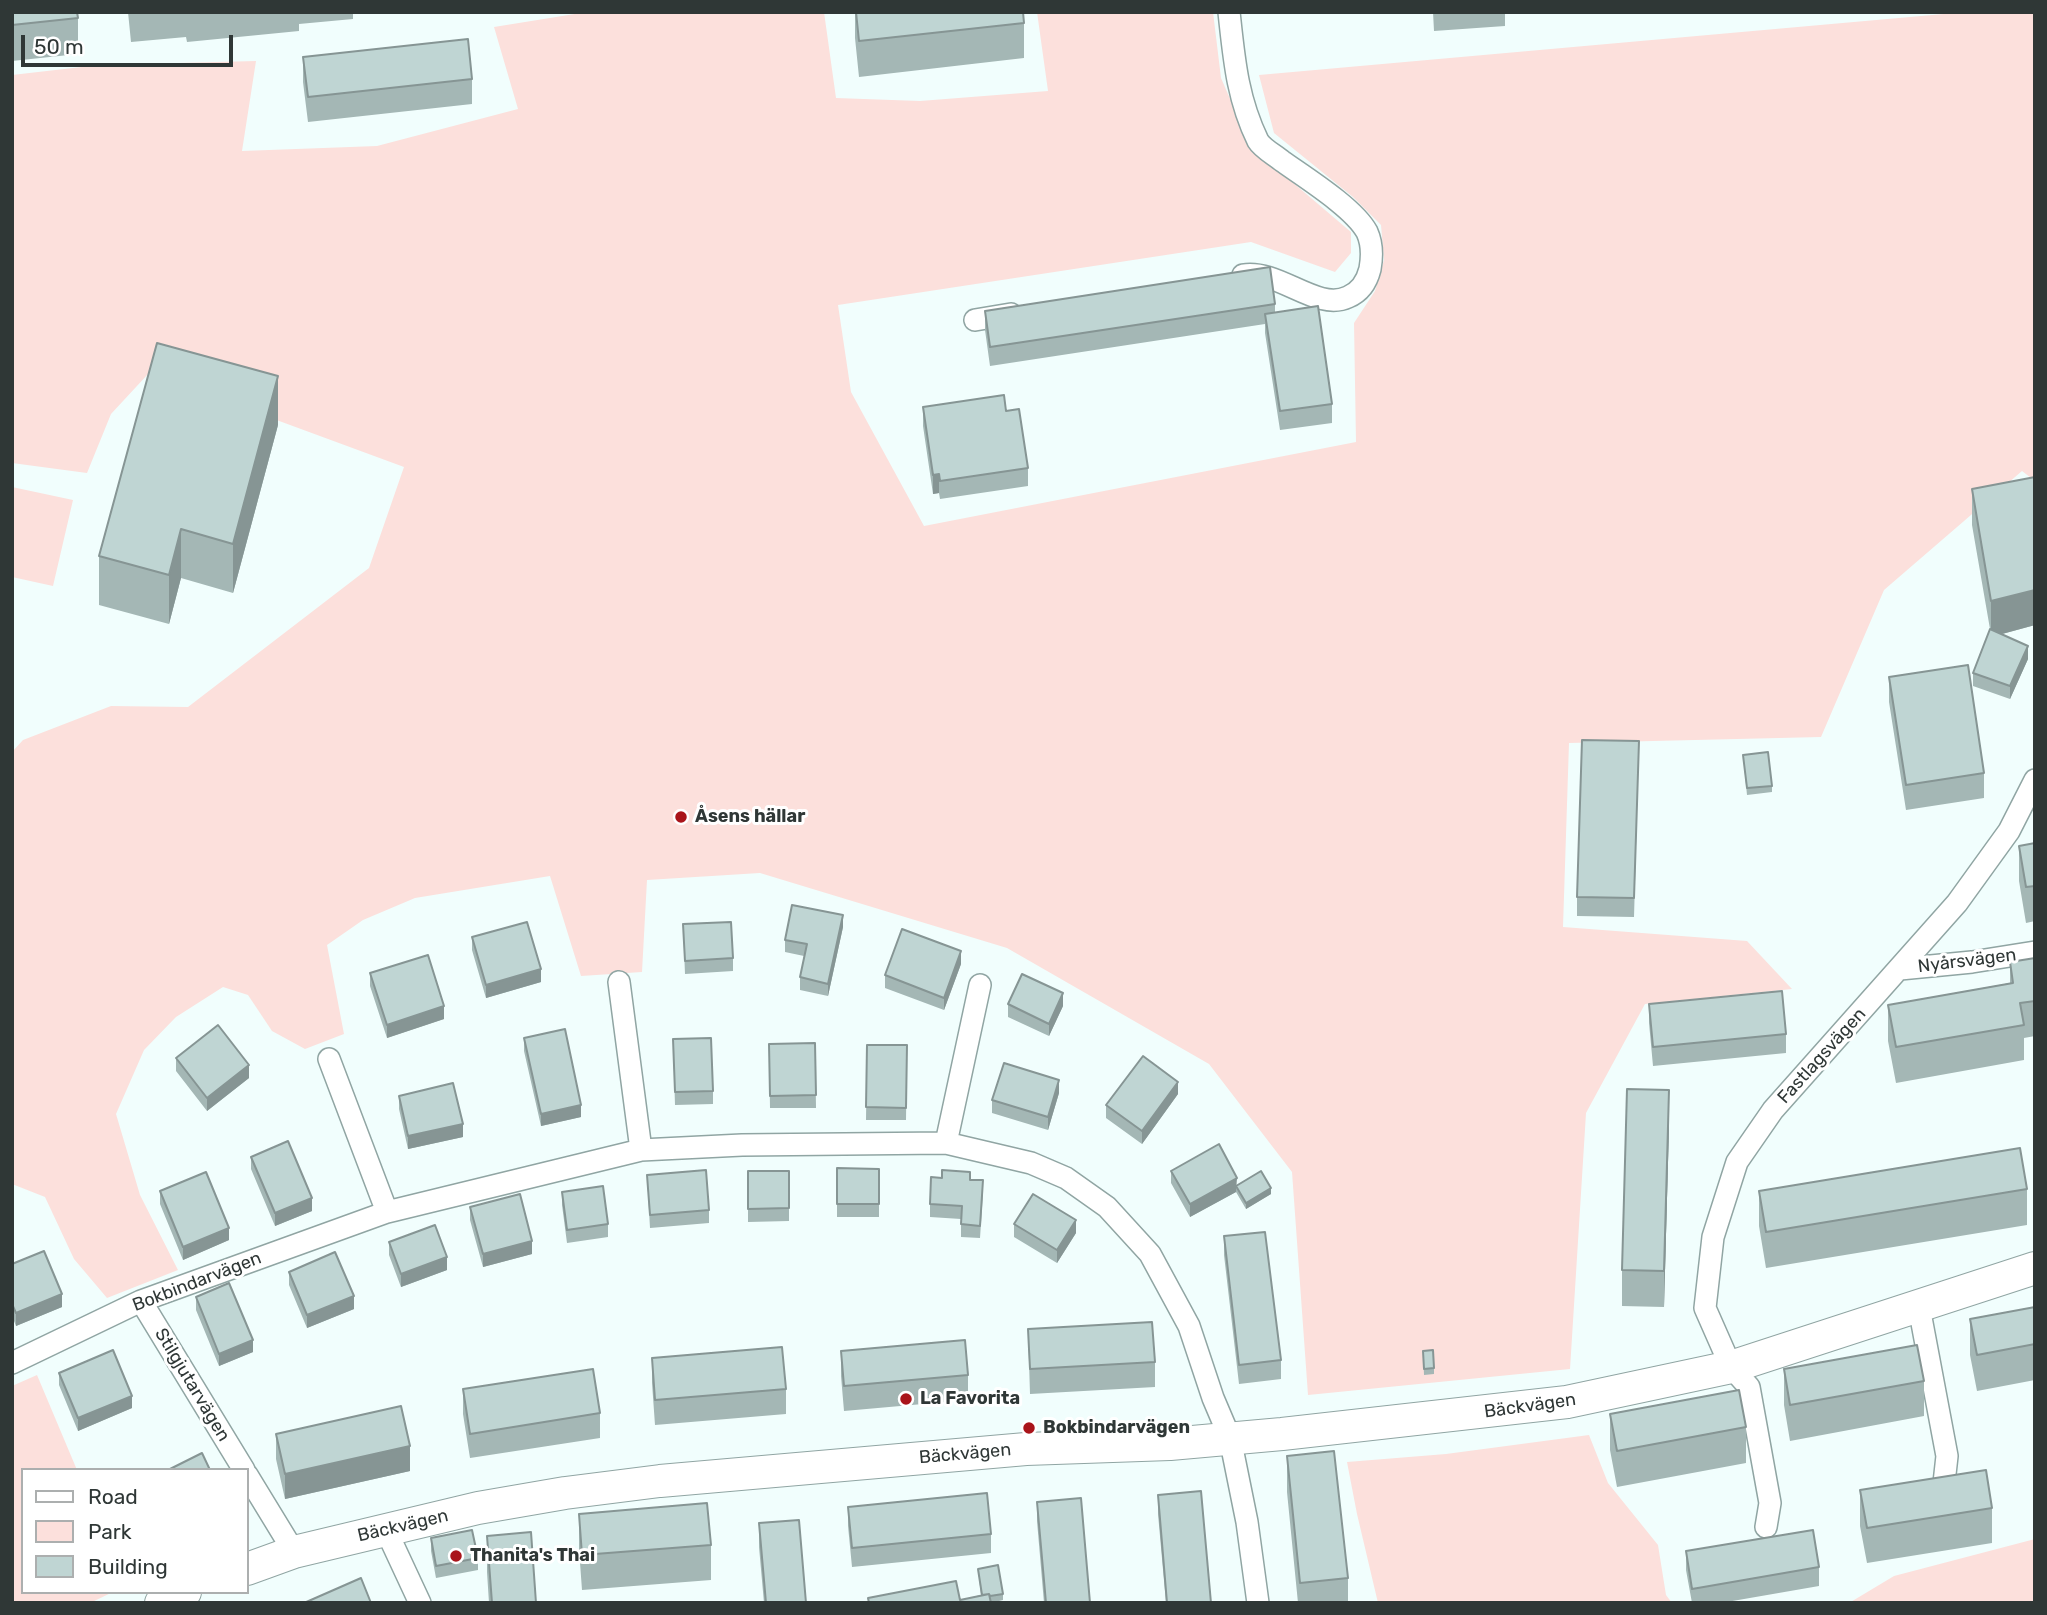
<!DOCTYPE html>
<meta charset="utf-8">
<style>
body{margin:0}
#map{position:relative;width:2047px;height:1615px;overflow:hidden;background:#f1fefd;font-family:Rubik,sans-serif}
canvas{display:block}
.frame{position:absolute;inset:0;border:14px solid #2f3736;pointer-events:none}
.legend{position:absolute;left:21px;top:1468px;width:228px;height:126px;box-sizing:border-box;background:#fff;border:2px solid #acafaf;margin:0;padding:9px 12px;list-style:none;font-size:21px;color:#2f3736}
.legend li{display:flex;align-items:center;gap:14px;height:35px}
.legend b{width:35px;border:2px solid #acafaf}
.scale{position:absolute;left:21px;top:35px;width:212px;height:32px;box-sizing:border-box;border:4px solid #2f3736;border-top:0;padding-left:9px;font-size:21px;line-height:24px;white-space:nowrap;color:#2f3736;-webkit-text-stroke:5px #fff;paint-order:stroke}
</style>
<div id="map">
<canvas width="2047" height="1615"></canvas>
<div class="frame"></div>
<ul class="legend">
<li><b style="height:9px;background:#fff"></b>Road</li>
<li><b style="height:19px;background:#fce0dc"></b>Park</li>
<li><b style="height:19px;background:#bfd5d3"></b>Building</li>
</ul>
<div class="scale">50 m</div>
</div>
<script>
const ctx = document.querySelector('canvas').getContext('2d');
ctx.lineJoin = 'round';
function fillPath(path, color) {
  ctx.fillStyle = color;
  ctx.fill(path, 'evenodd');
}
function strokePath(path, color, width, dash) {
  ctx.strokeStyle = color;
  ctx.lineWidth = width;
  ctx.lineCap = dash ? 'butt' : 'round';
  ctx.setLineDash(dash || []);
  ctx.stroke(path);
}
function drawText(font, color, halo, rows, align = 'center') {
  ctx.font = font + ' Rubik,sans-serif';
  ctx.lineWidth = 6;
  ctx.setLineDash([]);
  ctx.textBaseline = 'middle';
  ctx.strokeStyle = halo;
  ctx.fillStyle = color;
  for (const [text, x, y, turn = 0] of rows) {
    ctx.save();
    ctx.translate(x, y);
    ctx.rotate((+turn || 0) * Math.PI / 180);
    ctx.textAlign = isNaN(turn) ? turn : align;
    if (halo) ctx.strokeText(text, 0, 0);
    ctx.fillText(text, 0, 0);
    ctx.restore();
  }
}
fillPath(new Path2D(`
 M 587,12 L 824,12 L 836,98 L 920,101 L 1048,91 L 1037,12 L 1213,12 L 1221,78 L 1251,147 L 1351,232 L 1351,253 L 1335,272 L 1251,242 L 838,305 L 851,392 L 924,526 L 1356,442 L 1354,323 L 1375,291 L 1384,260 L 1381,225 L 1353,197 L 1274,133 L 1259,75 L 1966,12 L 2035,12 L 2035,481 L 2022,471 L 1884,590 L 1821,737 L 1569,743 L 1563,927 L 1747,941 L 1792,989 L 1645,1004 L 1586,1113 L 1570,1369 L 1308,1395 L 1292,1172 L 1209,1064 L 1007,948 L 760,873 L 647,880 L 642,972 L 581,976 L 550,876 L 415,898 L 363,920 L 327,945 L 344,1034 L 305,1049 L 272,1031 L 248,995 L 223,987 L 176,1017 L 144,1050 L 116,1114 L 140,1195 L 178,1270 L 107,1298 L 74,1259 L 45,1197 L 12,1184 L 12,752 L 23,740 L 111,706 L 188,707 L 369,568 L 404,467 L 149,373 L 111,414 L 87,473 L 12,463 L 12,75 L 99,65 L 256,61 L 242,151 L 377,146 L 518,109 L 494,27 Z
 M 12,487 L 73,500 L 53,586 L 12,577 Z
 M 37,1375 L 77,1470 L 23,1470 L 23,1592 L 113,1592 L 90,1603 L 12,1603 L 12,1386 Z
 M 1589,1435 L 1608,1483 L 1658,1545 L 1666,1595 L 1672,1603 L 1378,1603 L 1357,1514 L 1347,1462 L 1446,1454 Z
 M 2035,1539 L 2035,1603 L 1849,1603 L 1894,1576 Z`), '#fce0dc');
const street = new Path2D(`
 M 1229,12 C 1234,58 1237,98 1258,141 C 1263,149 1275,155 1282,161 C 1306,178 1354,208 1367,232 C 1372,243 1372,258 1370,269 C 1367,281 1360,292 1348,297 C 1317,312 1279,269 1243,275
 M 975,320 L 1011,314
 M 1900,969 L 1972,962 L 2035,952
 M 619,982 L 641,1150
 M 329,1059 L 387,1212
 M 946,1143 L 980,985
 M 141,1301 L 244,1470
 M 1919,1307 L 1947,1456 L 1944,1483
 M 12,1363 L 141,1301 L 387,1212 L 641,1150 L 742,1145 L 946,1143 L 1031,1163 L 1066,1178 L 1107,1207 L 1150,1254 L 1189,1326 L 1213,1398 L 1230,1438 L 1247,1522 L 1258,1603
 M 247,1475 L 294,1552
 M 1766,1527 L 1770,1503 L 1749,1387 L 1731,1367 L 1705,1308 L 1713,1237 L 1737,1162 L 1773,1110 L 1957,903 L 2009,831 L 2035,780
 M 386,1530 L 420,1603`);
const secondary = new Path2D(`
 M 247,1569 L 294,1552 L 478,1508 L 565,1493 L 660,1481 L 1026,1449 L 1170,1444 L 1282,1434 L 1567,1402 L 1731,1367 L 2035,1268
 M 161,1603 L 185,1592`);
strokePath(street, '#90a5a3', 24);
strokePath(secondary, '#90a5a3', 34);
strokePath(street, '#fff', 21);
strokePath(secondary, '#fff', 32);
fillPath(new Path2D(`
 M 12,12 L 78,18 L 78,54 L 12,61 Z
 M 128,12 L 353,12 L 353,19 L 299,24 L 299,31 L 187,42 L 186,37 L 131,42 Z
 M 855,12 L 1023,12 L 1024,23 L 1024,58 L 859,77 L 855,38 Z
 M 1433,12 L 1505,12 L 1505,26 L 1434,31 Z
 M 303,57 L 472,79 L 472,104 L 308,122 L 303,82 Z
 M 1275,304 L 1275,312 L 1332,404 L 1332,423 L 1280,430 L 1265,333 L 1265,324 L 990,366 L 985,330 L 985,311 Z
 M 923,407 L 1006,411 L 1028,468 L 1028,486 L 940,499 L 939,493 L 933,494 L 923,426 Z
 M 278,425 L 233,593 L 181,578 L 169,624 L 99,605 L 99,556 Z
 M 2035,477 L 2035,625 L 2002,634 L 2028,659 L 2010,699 L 1973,686 L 1973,673 L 1990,629 L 1972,525 L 1972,489 Z
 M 1889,677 L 1984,773 L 1984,798 L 1906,810 L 1889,702 Z
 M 1639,741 L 1634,917 L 1577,916 L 1577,897 Z
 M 1743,755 L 1772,786 L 1772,792 L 1747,795 Z
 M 2035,843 L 2035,921 L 2026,923 L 2019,881 L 2019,846 Z
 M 683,924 L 733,958 L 733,971 L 685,974 Z
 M 843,927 L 828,996 L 800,990 L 800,977 L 804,956 L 785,952 L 785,940 Z
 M 472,937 L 541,982 L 486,998 L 472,950 Z
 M 2035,958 L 2035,1036 L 2024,1038 L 2024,1060 L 1896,1083 L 1888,1041 L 1888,1005 L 2010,983 L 2010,962 Z
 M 961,964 L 944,1010 L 885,988 L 885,975 Z
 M 370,973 L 444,1019 L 387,1038 L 370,986 Z
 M 1008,1004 L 1063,1006 L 1049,1036 L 1008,1017 Z
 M 1649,1004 L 1786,1034 L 1786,1053 L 1653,1066 L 1649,1023 Z
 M 524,1038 L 581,1117 L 541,1126 L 524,1051 Z
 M 673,1039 L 713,1091 L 713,1104 L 675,1105 Z
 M 815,1043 L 816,1108 L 770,1108 L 769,1044 Z
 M 867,1045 L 907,1045 L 906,1120 L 866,1120 Z
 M 176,1058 L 249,1078 L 207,1111 L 176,1071 Z
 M 1059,1093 L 1048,1130 L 992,1113 L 992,1100 Z
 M 1178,1094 L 1142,1144 L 1106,1118 L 1106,1105 Z
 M 399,1096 L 463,1137 L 408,1149 L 399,1109 Z
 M 1669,1126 L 1664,1307 L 1622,1306 L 1622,1270 Z
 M 251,1157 L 312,1211 L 275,1226 L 251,1169 Z
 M 837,1168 L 879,1169 L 879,1217 L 837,1217 Z
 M 748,1171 L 789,1171 L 789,1221 L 748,1222 Z
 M 1171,1171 L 1237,1186 L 1271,1194 L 1246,1209 L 1236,1192 L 1190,1217 L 1171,1183 Z
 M 647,1175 L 709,1210 L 709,1223 L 650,1228 Z
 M 970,1180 L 983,1193 L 980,1238 L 961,1237 L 961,1219 L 930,1217 L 930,1204 Z
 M 2027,1189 L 2027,1225 L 1766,1268 L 1759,1226 L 1759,1191 Z
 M 160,1191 L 229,1240 L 183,1260 L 160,1204 Z
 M 562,1192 L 608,1224 L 608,1237 L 567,1243 L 562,1205 Z
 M 470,1207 L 532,1254 L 483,1267 L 470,1220 Z
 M 1014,1224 L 1076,1233 L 1057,1263 L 1014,1237 Z
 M 1224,1236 L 1281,1360 L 1281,1379 L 1239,1384 L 1224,1255 Z
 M 389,1242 L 447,1270 L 401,1287 L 389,1255 Z
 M 12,1264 L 62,1307 L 16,1326 L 12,1316 Z
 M 289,1272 L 354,1309 L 307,1328 L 289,1285 Z
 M 196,1297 L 253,1352 L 219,1366 L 196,1310 Z
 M 2035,1307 L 2035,1380 L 1977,1391 L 1970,1355 L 1970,1319 Z
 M 1028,1329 L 1155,1362 L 1155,1387 L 1030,1394 Z
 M 841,1351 L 968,1375 L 968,1400 L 844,1411 L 841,1376 Z
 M 1423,1351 L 1434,1368 L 1434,1374 L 1424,1375 Z
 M 652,1358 L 786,1389 L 786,1414 L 655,1425 L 652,1383 Z
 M 1784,1369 L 1924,1381 L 1924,1416 L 1790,1441 L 1784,1405 Z
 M 59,1373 L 132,1408 L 78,1431 L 59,1385 Z
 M 463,1389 L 600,1413 L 600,1438 L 470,1458 L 463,1414 Z
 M 1610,1414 L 1746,1427 L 1746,1463 L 1617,1487 L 1610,1450 Z
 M 276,1434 L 410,1471 L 285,1499 L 276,1459 Z
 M 1287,1456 L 1348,1578 L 1348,1603 L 1298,1603 L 1287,1492 Z
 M 1860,1490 L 1992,1508 L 1992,1543 L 1867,1563 L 1860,1526 Z
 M 1158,1495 L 1211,1603 L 1166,1603 L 1158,1514 Z
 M 1037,1502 L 1090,1603 L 1044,1603 L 1037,1521 Z
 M 848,1507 L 991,1534 L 991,1553 L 852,1567 L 848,1526 Z
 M 579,1514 L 711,1545 L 711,1580 L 582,1590 L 579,1549 Z
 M 759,1523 L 806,1603 L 764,1603 L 759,1547 Z
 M 487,1536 L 536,1603 L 489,1603 L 487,1572 Z
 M 431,1538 L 478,1558 L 478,1570 L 436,1578 L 431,1551 Z
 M 1686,1551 L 1819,1567 L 1819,1586 L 1721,1603 L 1692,1603 L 1686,1570 Z
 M 978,1569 L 1003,1594 L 1003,1600 L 991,1603 L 868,1603 L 868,1598 L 960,1600 L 981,1595 Z`), '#a4b7b5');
fillPath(new Path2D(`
 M 278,376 L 278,425 L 233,593 L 233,544 Z
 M 939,474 L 939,493 L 933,494 L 933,475 Z
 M 181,529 L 181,578 L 169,624 L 169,575 Z
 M 2035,590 L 2035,625 L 1991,637 L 1991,601 Z
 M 2028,646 L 2028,659 L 2010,699 L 2010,686 Z
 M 843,915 L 843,927 L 828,996 L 828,984 Z
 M 961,951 L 961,964 L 944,1010 L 944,998 Z
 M 541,969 L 541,982 L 486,998 L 486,985 Z
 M 1063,993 L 1063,1006 L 1049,1036 L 1049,1024 Z
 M 444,1006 L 444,1019 L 387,1038 L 387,1025 Z
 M 249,1065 L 249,1078 L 207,1111 L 207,1098 Z
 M 1059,1080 L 1059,1093 L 1048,1130 L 1048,1117 Z
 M 1178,1082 L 1178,1094 L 1142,1144 L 1142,1131 Z
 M 1669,1090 L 1669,1126 L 1664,1307 L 1664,1271 Z
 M 581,1105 L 581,1117 L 541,1126 L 541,1114 Z
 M 463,1124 L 463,1137 L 408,1149 L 408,1136 Z
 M 1237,1178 L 1236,1192 L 1190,1217 L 1190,1204 Z
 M 1271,1188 L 1271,1194 L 1246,1209 L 1246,1203 Z
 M 312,1198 L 312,1211 L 275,1226 L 275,1213 Z
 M 1076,1220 L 1076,1233 L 1057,1263 L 1057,1250 Z
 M 229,1228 L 229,1240 L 183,1260 L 183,1247 Z
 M 532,1241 L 532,1254 L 483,1267 L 483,1254 Z
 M 447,1257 L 447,1270 L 401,1287 L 401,1274 Z
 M 62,1294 L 62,1307 L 16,1326 L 16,1313 Z
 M 354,1296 L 354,1309 L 307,1328 L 307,1315 Z
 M 253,1340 L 253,1352 L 219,1366 L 219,1354 Z
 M 132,1396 L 132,1408 L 78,1431 L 78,1418 Z
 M 410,1446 L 410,1471 L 285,1499 L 285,1474 Z`), '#869594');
const building = new Path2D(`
 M 12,12 L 77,12 L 78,18 L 12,25 Z
 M 856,12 L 1023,12 L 1024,23 L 859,41 Z
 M 468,39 L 472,79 L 308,97 L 303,57 Z
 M 1270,267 L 1275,304 L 990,347 L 985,311 Z
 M 1318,306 L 1332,404 L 1280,411 L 1265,314 Z
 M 157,343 L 278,376 L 233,544 L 181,529 L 169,575 L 99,556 Z
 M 1004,395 L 1006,411 L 1019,409 L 1028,468 L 940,481 L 939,474 L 933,475 L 923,407 Z
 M 2035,477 L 2035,590 L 1991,601 L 1972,489 Z
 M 1990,629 L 2028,646 L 2010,686 L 1973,673 Z
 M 1968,665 L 1984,773 L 1906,785 L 1889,677 Z
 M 1582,740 L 1639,741 L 1634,898 L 1577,897 Z
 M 1768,752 L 1772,786 L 1747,788 L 1743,755 Z
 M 2035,843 L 2035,886 L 2026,887 L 2019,846 Z
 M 792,905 L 843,915 L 828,984 L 800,977 L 807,944 L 785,940 Z
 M 527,922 L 541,969 L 486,985 L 472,937 Z
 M 731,922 L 733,958 L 685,961 L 683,924 Z
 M 902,929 L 961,951 L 944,998 L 885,975 Z
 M 428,955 L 444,1006 L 387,1025 L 370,973 Z
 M 2035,958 L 2035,1001 L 2020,1003 L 2024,1025 L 1896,1047 L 1888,1005 L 2013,983 L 2010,962 Z
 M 1022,974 L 1063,993 L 1049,1024 L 1008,1004 Z
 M 1782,991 L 1786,1034 L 1653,1047 L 1649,1004 Z
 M 218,1025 L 249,1065 L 207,1098 L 176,1058 Z
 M 565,1029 L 581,1105 L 541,1114 L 524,1038 Z
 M 711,1038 L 713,1091 L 675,1092 L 673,1039 Z
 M 815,1043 L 816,1095 L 770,1096 L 769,1044 Z
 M 867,1045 L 907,1045 L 906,1108 L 866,1107 Z
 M 1143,1056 L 1178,1082 L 1142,1131 L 1106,1105 Z
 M 1004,1063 L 1059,1080 L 1048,1117 L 992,1100 Z
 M 453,1083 L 463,1124 L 408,1136 L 399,1096 Z
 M 1627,1089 L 1669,1090 L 1664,1271 L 1622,1270 Z
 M 288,1141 L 312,1198 L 275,1213 L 251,1157 Z
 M 1219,1144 L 1237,1178 L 1190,1204 L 1171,1171 Z
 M 2020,1148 L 2027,1189 L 1766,1232 L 1759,1191 Z
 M 837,1168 L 879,1169 L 879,1204 L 837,1204 Z
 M 706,1170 L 709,1210 L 650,1215 L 647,1175 Z
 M 942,1170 L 970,1172 L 970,1180 L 983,1180 L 980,1226 L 961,1224 L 962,1206 L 930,1204 L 931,1177 L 942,1178 Z
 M 748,1171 L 789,1171 L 789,1208 L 748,1209 Z
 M 1261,1171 L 1271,1188 L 1246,1203 L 1236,1186 Z
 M 206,1172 L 229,1228 L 183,1247 L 160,1191 Z
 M 603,1186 L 608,1224 L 567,1230 L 562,1192 Z
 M 520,1194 L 532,1241 L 483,1254 L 470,1207 Z
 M 1033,1194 L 1076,1220 L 1057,1250 L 1014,1224 Z
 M 435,1225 L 447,1257 L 401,1274 L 389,1242 Z
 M 1265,1232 L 1281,1360 L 1239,1365 L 1224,1236 Z
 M 44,1251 L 62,1294 L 16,1313 L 12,1304 L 12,1264 Z
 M 335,1252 L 354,1296 L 307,1315 L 289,1272 Z
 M 229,1283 L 253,1340 L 219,1354 L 196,1297 Z
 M 2035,1307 L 2035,1344 L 1977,1355 L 1970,1319 Z
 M 1152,1322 L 1155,1362 L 1030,1369 L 1028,1329 Z
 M 965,1340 L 968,1375 L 844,1386 L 841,1351 Z
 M 1917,1345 L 1924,1381 L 1790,1405 L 1784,1369 Z
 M 782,1347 L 786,1389 L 655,1400 L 652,1358 Z
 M 113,1350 L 132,1396 L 78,1418 L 59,1373 Z
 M 1433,1350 L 1434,1368 L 1424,1369 L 1423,1351 Z
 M 593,1369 L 600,1413 L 470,1434 L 463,1389 Z
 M 1739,1390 L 1746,1427 L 1617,1451 L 1610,1414 Z
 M 401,1406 L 410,1446 L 285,1474 L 276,1434 Z
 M 1334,1451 L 1348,1578 L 1300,1583 L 1287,1456 Z
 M 202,1453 L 210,1470 L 168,1470 Z
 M 1986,1470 L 1992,1508 L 1867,1528 L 1860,1490 Z
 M 1201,1491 L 1211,1603 L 1167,1603 L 1158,1495 Z
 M 987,1493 L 991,1534 L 852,1548 L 848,1507 Z
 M 1081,1498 L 1090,1603 L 1046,1603 L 1037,1502 Z
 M 707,1503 L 711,1545 L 582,1555 L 579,1514 Z
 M 799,1520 L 806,1603 L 766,1603 L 759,1523 Z
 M 472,1530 L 478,1558 L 436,1566 L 431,1538 Z
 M 1813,1530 L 1819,1567 L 1692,1589 L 1686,1551 Z
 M 531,1532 L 536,1603 L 492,1603 L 487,1536 Z
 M 998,1565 L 1003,1594 L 990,1596 L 989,1594 L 982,1595 L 978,1569 Z
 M 361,1578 L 371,1603 L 304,1603 Z
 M 956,1581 L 960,1600 L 989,1594 L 991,1603 L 869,1603 L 868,1598 Z`);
fillPath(building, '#bfd5d3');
strokePath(building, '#869594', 2);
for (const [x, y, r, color] of [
 [681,817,7,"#a9141a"],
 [906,1399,7,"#a9141a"],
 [1029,1428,7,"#a9141a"],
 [456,1556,7,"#a9141a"]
]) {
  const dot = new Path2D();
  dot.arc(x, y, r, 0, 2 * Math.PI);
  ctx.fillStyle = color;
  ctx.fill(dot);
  strokePath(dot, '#fff', 2.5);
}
drawText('bold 18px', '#2f3736', '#fff', [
 ["Åsens hällar",695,817],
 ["La Favorita",920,1399],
 ["Bokbindarvägen",1043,1428],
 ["Thanita's Thai",470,1556]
], 'left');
drawText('18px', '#2f3736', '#fff', [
 ["Nyårsvägen",1967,961,-7],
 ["Fastlagsvägen",1822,1056,-48],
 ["Bokbindarvägen",197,1282,-21],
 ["Stilgjutarvägen",192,1385,59],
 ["Bäckvägen",1530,1406,-8],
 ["Bäckvägen",965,1454,-5],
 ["Bäckvägen",403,1526,-13]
]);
</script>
